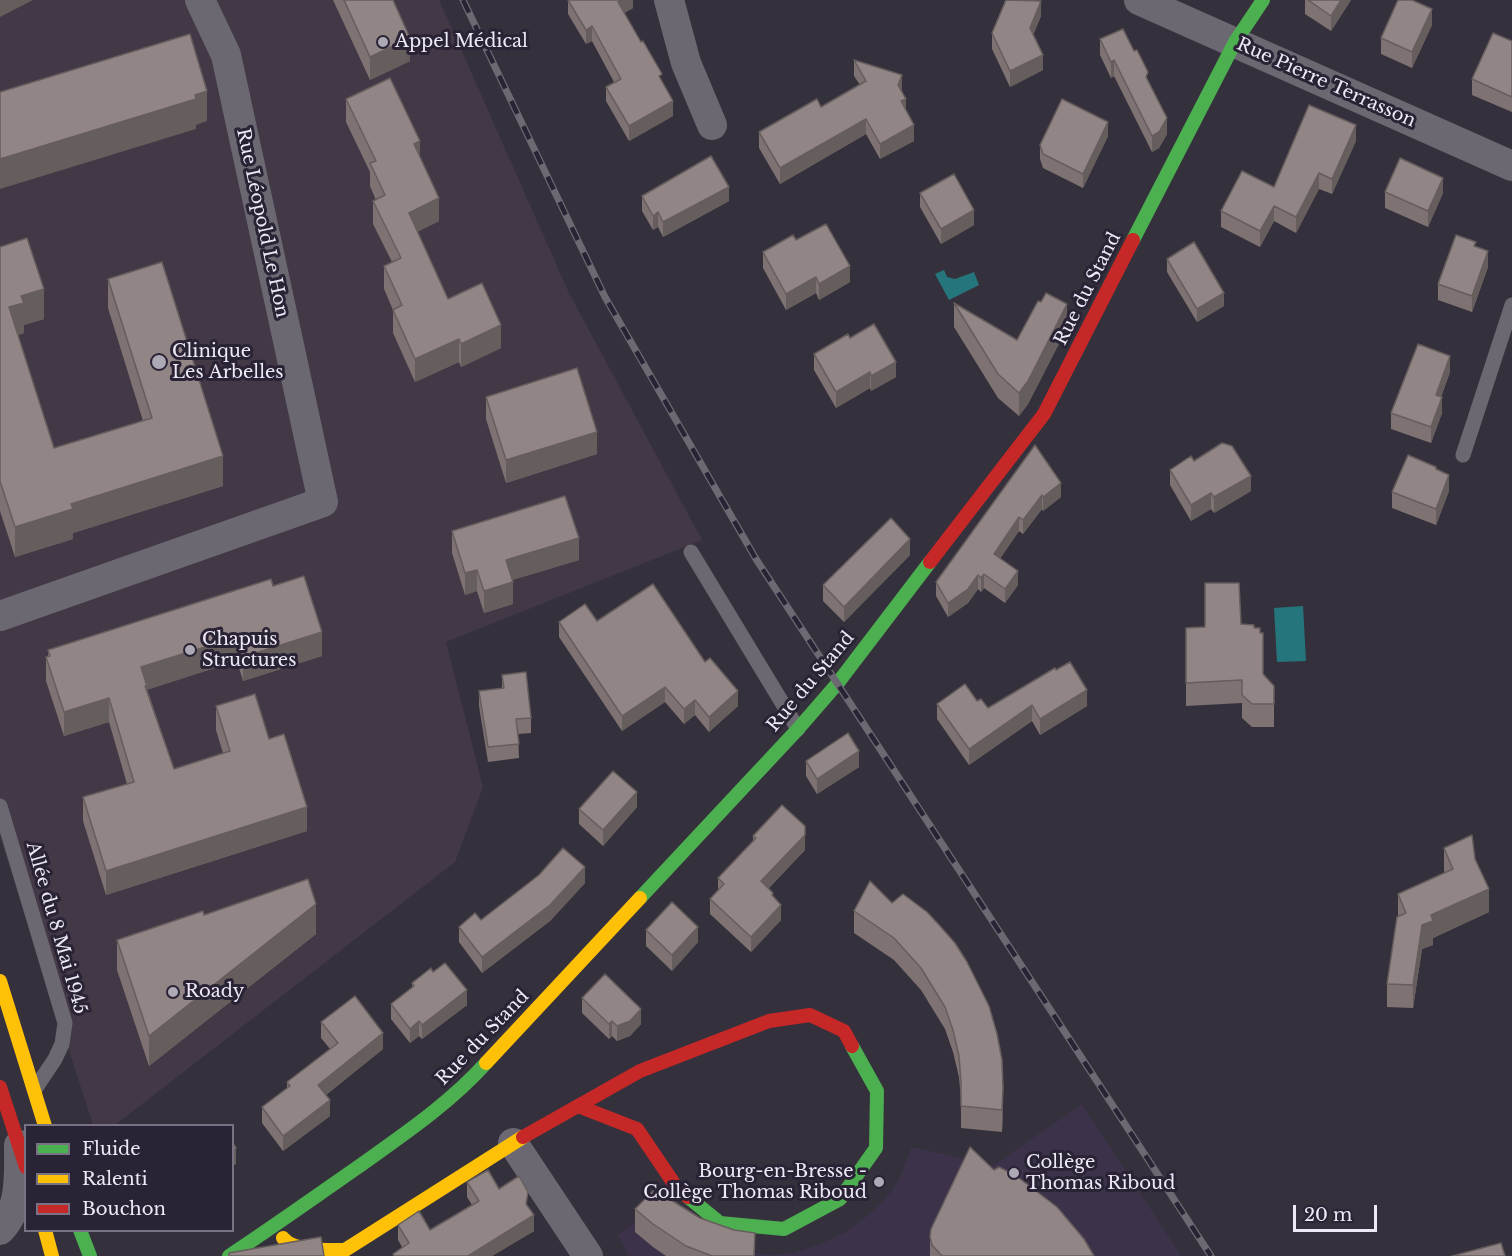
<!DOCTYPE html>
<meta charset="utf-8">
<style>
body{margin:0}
#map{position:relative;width:1512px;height:1256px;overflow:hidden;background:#35313c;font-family:"Libre Baskerville",serif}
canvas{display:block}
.legend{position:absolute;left:24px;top:1124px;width:210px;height:108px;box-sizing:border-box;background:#2a2335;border:2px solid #787282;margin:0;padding:8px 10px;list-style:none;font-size:18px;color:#eee9f6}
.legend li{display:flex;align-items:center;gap:12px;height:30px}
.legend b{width:30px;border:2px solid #787282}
.scale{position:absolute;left:1293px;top:1205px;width:84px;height:27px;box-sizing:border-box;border:3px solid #eee9f6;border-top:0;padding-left:8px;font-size:18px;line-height:21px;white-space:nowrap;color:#eee9f6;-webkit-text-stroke:4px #2a2335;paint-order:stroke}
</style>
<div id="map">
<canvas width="1512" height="1256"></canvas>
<ul class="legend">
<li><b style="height:8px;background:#4caf50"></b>Fluide</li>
<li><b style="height:8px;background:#ffc107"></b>Ralenti</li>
<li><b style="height:8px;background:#c62828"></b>Bouchon</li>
</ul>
<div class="scale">20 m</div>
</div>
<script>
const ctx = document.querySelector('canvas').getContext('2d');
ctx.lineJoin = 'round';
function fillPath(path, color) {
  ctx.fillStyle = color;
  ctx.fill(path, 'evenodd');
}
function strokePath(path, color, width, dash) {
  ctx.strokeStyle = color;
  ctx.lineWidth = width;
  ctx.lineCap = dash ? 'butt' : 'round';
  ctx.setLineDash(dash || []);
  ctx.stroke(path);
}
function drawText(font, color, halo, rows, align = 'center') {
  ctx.font = font + ' "Libre Baskerville",serif';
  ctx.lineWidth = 6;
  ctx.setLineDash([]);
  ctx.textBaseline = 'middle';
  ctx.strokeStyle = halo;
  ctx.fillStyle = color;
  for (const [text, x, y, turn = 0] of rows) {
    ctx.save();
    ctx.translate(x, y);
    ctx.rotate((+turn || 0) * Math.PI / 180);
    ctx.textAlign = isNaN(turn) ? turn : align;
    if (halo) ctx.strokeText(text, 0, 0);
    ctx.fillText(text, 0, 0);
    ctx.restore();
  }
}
fillPath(new Path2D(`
 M 0,0 L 439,0 L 569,293 L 702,540 L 446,642 L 483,787 L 455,862 L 115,1125 L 93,1125 L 0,837 Z`), '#423846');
fillPath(new Path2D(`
 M 1082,1104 L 1181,1256 L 629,1256 L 618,1235 L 657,1206 L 723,1250 L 772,1255 L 794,1253 L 821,1244 L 846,1232 L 872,1212 L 887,1197 L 899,1180 L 912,1147 L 993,1166 Z`), '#3c334a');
fillPath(new Path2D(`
 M 944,270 L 947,277 L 955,279 L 974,272 L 979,285 L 949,300 L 935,274 Z
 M 1303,606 L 1306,661 L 1277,662 L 1274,608 Z`), '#25767c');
strokePath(new Path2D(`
 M 1463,455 L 1512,305
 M 691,552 L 798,729
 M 0,806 L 65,1023 L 62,1044 L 55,1059 L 35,1089`), '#6c6872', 15);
strokePath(new Path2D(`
 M 669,0 L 686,63 L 712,125
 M 1139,0 L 1512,166
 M 0,616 L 323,502 L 226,55 L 200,0
 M 513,1143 L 588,1256
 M 0,1230 C 22,1207 19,1175 19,1145`), '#6c6872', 30);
strokePath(new Path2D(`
 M 1133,240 L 1235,42 L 1263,0
 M 640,898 L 798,729 L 837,684 L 930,562
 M 688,1197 L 720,1223 L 784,1229 L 840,1199 L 876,1148 L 877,1091 L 852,1046
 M 80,1230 L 90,1256
 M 229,1256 C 273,1227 315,1197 358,1167 C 403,1135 449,1104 486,1063`), '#4caf50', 14);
strokePath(new Path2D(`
 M 0,981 L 45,1126
 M 486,1063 L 640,898
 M 45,1230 L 52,1256
 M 283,1238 C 294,1252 328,1250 345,1250 L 523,1137`), '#ffc107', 14);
strokePath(new Path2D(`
 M 930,562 L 1044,414 L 1133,240
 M 0,1087 L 26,1167
 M 578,1106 L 637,1129 L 677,1188 L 688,1197
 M 523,1137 L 640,1071 L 769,1021 L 810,1015 L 844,1031 L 852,1046`), '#c62828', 14);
const rail = new Path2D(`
 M 463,0 L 605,297 L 756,559 L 1211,1256`);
strokePath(rail, '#6c6972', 7);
strokePath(rail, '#2a2335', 4.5, [14]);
fillPath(new Path2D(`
 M 333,0 L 393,0 L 410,61 L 370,80 Z
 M 568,0 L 633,0 L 633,8 L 624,13 L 662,82 L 673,116 L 629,141 L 606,101 L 606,87 L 614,82 L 592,41 L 586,44 L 568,14 Z
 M 1305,0 L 1351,0 L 1331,31 L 1305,14 Z
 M 1041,16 L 1033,35 L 1043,70 L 1010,87 L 992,49 L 992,33 Z
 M 1432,25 L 1412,68 L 1381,54 L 1381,38 Z
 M 1100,39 L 1134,51 L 1148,80 L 1167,134 L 1159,148 L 1152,152 L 1114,76 L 1111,78 L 1100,55 Z
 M 1512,41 L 1512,112 L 1472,95 L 1472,79 Z
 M 854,60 L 902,91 L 906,110 L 914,141 L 880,159 L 866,134 L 780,184 L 759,148 L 759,132 L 821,107 L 860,85 L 854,76 Z
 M 346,99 L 420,157 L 439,221 L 417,232 L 448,299 L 501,348 L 461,367 L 459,362 L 415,382 L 393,333 L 393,310 L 384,289 L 384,266 L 392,262 L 373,224 L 373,201 L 376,200 L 370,186 L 370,172 L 346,122 Z
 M 1108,136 L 1083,188 L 1043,168 L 1040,159 L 1040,145 Z
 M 1356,141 L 1332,194 L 1319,189 L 1296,233 L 1274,221 L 1260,247 L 1221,227 L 1221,211 L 1274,187 Z
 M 1385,192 L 1443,193 L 1428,227 L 1385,208 Z
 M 920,193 L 974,225 L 941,244 L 920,207 Z
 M 642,196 L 729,201 L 663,237 L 658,227 L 653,230 L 642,211 Z
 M 796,240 L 850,282 L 819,300 L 816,293 L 786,310 L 763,268 L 763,252 Z
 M 0,247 L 44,319 L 24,325 L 24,333 L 18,335 L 54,448 L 143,421 L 108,308 L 108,279 L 223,486 L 73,533 L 73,539 L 15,557 L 0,511 Z
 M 1476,247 L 1488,267 L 1472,312 L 1438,300 L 1438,284 Z
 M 1167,259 L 1224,306 L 1197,322 L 1167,272 Z
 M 954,303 L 1017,340 L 1067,328 L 1028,404 L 1019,416 L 998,398 L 954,327 Z
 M 850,338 L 896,377 L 871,391 L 870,388 L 836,408 L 814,370 L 814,354 Z
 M 1450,372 L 1441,397 L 1442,413 L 1431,443 L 1391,429 L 1391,413 Z
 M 486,397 L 597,454 L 506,483 L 486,419 Z
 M 1035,445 L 1061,497 L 1043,511 L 1042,509 L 1023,534 L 1019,531 L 1000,558 L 1018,585 L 1005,603 L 984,588 L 981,592 L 978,589 L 968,603 L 948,617 L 936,596 L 936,582 Z
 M 1194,461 L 1251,491 L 1214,513 L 1211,509 L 1191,521 L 1170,485 L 1170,470 Z
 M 1436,470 L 1449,491 L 1436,525 L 1392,508 L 1392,492 Z
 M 452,531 L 579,560 L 512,580 L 513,604 L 484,613 L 477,591 L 465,595 L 452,553 Z
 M 910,555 L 844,622 L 823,601 L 823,585 Z
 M 273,586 L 322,656 L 243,681 L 237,661 L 147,689 L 174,769 L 223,753 L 216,730 L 216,706 L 269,739 L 307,831 L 106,895 L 83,821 L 83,797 L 127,784 L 109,722 L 64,736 L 46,681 L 46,657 L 48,657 L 48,650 Z
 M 597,621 L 705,662 L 738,706 L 709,732 L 695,715 L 684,724 L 665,702 L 622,731 L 559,637 L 559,622 Z
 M 1241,624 L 1254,628 L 1260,633 L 1263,675 L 1274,686 L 1274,727 L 1252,727 L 1242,718 L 1242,703 L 1186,706 L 1186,628 L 1205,627 Z
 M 1055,668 L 1087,706 L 1040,735 L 1032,721 L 969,765 L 937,719 L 937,704 L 977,701 L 988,708 Z
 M 502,675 L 531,718 L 531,733 L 518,734 L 519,758 L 488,762 L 479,706 L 479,691 L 502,688 Z
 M 806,761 L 859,767 L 817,794 L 806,776 Z
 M 637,807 L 603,846 L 579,824 L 579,809 Z
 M 753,836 L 805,850 L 769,888 L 773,897 L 781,920 L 751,952 L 710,914 L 710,899 L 718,890 L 718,878 L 753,841 Z
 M 1444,848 L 1475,859 L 1489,912 L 1433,938 L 1433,945 L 1422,949 L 1413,1008 L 1387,1007 L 1387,984 L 1398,917 L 1398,894 L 1445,873 L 1444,871 Z
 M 585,883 L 550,921 L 482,973 L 459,942 L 459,927 L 481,920 Z
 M 892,903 L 1003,1110 L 1002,1132 L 961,1128 L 961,1100 L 959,1077 L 953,1052 L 945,1029 L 921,990 L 894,960 L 854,933 L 854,911 Z
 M 646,930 L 698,942 L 672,971 L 646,946 Z
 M 316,934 L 149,1066 L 117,970 L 117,940 Z
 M 433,972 L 467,1005 L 422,1039 L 419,1036 L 410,1043 L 391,1019 L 391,1004 L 412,988 L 412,983 Z
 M 582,998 L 641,1024 L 630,1036 L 617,1041 L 612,1036 L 609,1039 L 582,1013 Z
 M 321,1022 L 383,1049 L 326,1095 L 330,1116 L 283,1151 L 262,1123 L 262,1107 L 287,1088 L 287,1082 L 330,1049 L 321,1038 Z
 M 994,1170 L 1094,1256 L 930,1256 L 930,1237 Z
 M 467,1182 L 499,1189 L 528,1208 L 534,1231 L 492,1256 L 393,1256 L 393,1254 L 402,1247 L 398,1240 L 398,1225 L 430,1230 L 472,1205 L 467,1197 Z
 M 671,1200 L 755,1256 L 666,1256 L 653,1247 L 635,1232 L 635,1209 Z`), '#7e7272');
fillPath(new Path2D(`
 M 0,0 L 33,0 L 0,17 Z
 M 621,0 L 633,0 L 633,8 L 618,17 L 618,2 Z
 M 1341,0 L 1351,0 L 1331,31 L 1331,16 Z
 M 1041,1 L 1041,16 L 1030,43 L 1030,28 Z
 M 1432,9 L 1432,25 L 1412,68 L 1412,52 Z
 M 592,26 L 592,41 L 586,44 L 586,30 Z
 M 410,38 L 410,61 L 370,80 L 370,57 Z
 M 1043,55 L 1043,70 L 1010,87 L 1010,71 Z
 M 1114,60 L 1114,76 L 1111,78 L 1111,62 Z
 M 902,75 L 902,91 L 898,100 L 898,85 Z
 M 207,91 L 207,121 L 196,125 L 196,129 L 0,189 L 0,159 Z
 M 906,99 L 906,115 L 901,101 Z
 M 673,101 L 673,116 L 629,141 L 629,126 Z
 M 1167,118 L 1167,134 L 1159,148 L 1152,152 L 1152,136 Z
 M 866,119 L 866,134 L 780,184 L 780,168 Z
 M 1108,122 L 1108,136 L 1083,188 L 1083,174 Z
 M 914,125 L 914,141 L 880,159 L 880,144 Z
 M 1356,125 L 1356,141 L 1332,194 L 1332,179 Z
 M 420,141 L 420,164 L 414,144 Z
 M 1319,173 L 1319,189 L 1296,233 L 1296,217 Z
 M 1443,178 L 1443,193 L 1428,227 L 1428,211 Z
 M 729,187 L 729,201 L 663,237 L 663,222 Z
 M 439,198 L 439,221 L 409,236 L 409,213 Z
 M 1274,206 L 1274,221 L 1260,247 L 1260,231 Z
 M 974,210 L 974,225 L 941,244 L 941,229 Z
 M 658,212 L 658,227 L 653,230 L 653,216 Z
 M 1488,251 L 1488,267 L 1472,312 L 1472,296 Z
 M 850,266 L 850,282 L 819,300 L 819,284 Z
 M 816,277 L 816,293 L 786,310 L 786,294 Z
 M 44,289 L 44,319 L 24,325 L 24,333 L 9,337 L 9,307 L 21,296 Z
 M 1224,293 L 1224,306 L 1197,322 L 1197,309 Z
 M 1067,304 L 1067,328 L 1028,404 L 1019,416 L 1019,393 Z
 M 501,325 L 501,348 L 461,367 L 461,344 Z
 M 459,339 L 459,362 L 415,382 L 415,359 Z
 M 1450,356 L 1450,372 L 1436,411 L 1436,395 Z
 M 896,362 L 896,377 L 871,391 L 871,376 Z
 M 870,372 L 870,388 L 836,408 L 836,392 Z
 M 1442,397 L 1442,413 L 1431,443 L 1431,427 Z
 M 597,432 L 597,454 L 506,483 L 506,460 Z
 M 223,456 L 223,486 L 73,533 L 73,539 L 15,557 L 15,527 L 71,504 Z
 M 1449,475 L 1449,491 L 1436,525 L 1436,509 Z
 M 1251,476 L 1251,491 L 1214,513 L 1214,497 Z
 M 1061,483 L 1061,497 L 1043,511 L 1043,497 Z
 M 1211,493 L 1211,509 L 1191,521 L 1191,505 Z
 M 1042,495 L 1042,509 L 1023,534 L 1023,520 Z
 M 1019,517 L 1019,531 L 994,568 L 994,554 Z
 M 579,538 L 579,560 L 506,582 L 506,560 Z
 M 910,539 L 910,555 L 844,622 L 844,607 Z
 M 477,570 L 477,591 L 465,595 L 465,573 Z
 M 1018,571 L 1018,585 L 1005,603 L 1005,589 Z
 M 984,574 L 984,588 L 981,592 L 981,578 Z
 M 978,575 L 978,589 L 968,603 L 948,617 L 948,603 Z
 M 513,582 L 513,604 L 484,613 L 484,591 Z
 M 322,632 L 322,656 L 243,681 L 243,657 Z
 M 237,637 L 237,661 L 147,690 L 141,667 Z
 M 665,687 L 665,702 L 622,731 L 622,716 Z
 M 1087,690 L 1087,706 L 1040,735 L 1040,719 Z
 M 738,691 L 738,706 L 709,732 L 709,717 Z
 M 109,698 L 109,722 L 64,736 L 64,712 Z
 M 695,700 L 695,715 L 684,724 L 684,709 Z
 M 1032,705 L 1032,721 L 969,765 L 969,749 Z
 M 859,751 L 859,767 L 817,794 L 817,779 Z
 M 637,792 L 637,807 L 603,846 L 603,830 Z
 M 307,807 L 307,831 L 106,895 L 106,871 Z
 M 805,835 L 805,850 L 761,896 L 761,881 Z
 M 585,867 L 585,883 L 550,921 L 482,973 L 482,957 Z
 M 1489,889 L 1489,912 L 1433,938 L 1433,945 L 1422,949 L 1413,1008 L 1413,985 L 1422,925 L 1431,915 Z
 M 316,904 L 316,934 L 149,1066 L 149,1036 Z
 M 781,905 L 781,920 L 751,952 L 751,937 Z
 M 698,927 L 698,942 L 672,971 L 672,955 Z
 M 467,990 L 467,1005 L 422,1039 L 422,1025 Z
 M 641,1009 L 641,1024 L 630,1036 L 617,1041 L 617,1026 Z
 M 419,1021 L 419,1036 L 410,1043 L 410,1029 Z
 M 612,1021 L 612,1036 L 609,1039 L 609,1024 Z
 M 383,1033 L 383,1049 L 318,1101 L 318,1085 Z
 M 1003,1088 L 1003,1110 L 1002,1132 L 1002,1110 Z
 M 330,1100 L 330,1116 L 283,1151 L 283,1136 Z
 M 236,1148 L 236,1164 L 232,1166 L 232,1151 Z
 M 534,1215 L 534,1231 L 492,1256 L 468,1256 Z`), '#665d5d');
const building = new Path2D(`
 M 344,0 L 393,0 L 410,38 L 370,57 Z
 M 568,0 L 621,0 L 618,2 L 641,42 L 643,41 L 662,74 L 659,76 L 673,101 L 629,126 L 606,87 L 621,79 L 592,26 L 586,30 Z
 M 1006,0 L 1041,1 L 1030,28 L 1043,55 L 1010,71 L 992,33 Z
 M 1308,0 L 1341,0 L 1331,16 Z
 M 1398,0 L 1412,0 L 1432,9 L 1412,52 L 1381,38 Z
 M 1123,29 L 1134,51 L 1137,50 L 1148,72 L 1146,77 L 1167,118 L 1159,132 L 1152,136 L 1114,60 L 1111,62 L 1100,39 Z
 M 1493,33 L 1512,41 L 1512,97 L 1472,79 Z
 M 190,34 L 207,91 L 195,95 L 196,99 L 0,159 L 0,92 Z
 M 854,60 L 902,75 L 898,85 L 906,99 L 901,101 L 914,125 L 880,144 L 866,119 L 780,168 L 759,132 L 817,99 L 821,107 L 866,81 Z
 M 390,78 L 420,141 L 414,144 L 439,198 L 409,213 L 448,299 L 482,283 L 501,325 L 461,344 L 459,339 L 415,359 L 393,310 L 402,305 L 384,266 L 401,258 L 373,201 L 385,195 L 370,163 L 376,161 L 346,99 Z
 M 1062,99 L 1108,122 L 1083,174 L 1043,154 L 1040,145 Z
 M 1309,105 L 1356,125 L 1332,179 L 1319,173 L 1296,217 L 1274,206 L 1260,231 L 1221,211 L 1242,171 L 1274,187 Z
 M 711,156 L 729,187 L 663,222 L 658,212 L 653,216 L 642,196 Z
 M 1400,158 L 1443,178 L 1428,211 L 1385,192 Z
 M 954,174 L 974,210 L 941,229 L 920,193 Z
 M 826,224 L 850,266 L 819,284 L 816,277 L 786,294 L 763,252 L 793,235 L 796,240 Z
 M 1456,235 L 1476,242 L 1474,246 L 1488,251 L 1472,296 L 1438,284 Z
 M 27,238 L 44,289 L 21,296 L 24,303 L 9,307 L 54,448 L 152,418 L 108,279 L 162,262 L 223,456 L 71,504 L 73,509 L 15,527 L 0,481 L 0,247 Z
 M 1194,242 L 1224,293 L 1197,309 L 1167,259 Z
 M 1046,293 L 1067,304 L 1028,381 L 1019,393 L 998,374 L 954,303 L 1017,340 L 1038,301 L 1041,302 Z
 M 874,324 L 896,362 L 871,376 L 870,372 L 836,392 L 814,354 L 848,334 L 850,338 Z
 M 1418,344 L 1450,356 L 1436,395 L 1442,397 L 1431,427 L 1391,413 Z
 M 577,368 L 597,432 L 506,460 L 486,397 Z
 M 1222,443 L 1232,446 L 1251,476 L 1214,497 L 1211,493 L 1191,505 L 1170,470 L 1191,456 L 1194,461 Z
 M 1035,445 L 1061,483 L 1043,497 L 1042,495 L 1023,520 L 1019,517 L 994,554 L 1018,571 L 1005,589 L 984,574 L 981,578 L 978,575 L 968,589 L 948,603 L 936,582 Z
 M 1408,455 L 1436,467 L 1436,469 L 1449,475 L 1436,509 L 1392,492 Z
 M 565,496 L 579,538 L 506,560 L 513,582 L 484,591 L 477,570 L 465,573 L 452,531 Z
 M 891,518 L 910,539 L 844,607 L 823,585 Z
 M 304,576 L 322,632 L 243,657 L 237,637 L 141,667 L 147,686 L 145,686 L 174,769 L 230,751 L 216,706 L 255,694 L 269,739 L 284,734 L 307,807 L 106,871 L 83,797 L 134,782 L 109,698 L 64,712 L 46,657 L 50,656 L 48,650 L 271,579 L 273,586 Z
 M 1205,583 L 1239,583 L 1241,624 L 1254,625 L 1254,628 L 1260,628 L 1260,633 L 1263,633 L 1263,674 L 1274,686 L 1274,704 L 1252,704 L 1242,695 L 1242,680 L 1186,683 L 1186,628 L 1205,627 Z
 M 653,584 L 705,662 L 710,658 L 738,691 L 709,717 L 695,700 L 684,709 L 665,687 L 622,716 L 559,622 L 585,604 L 597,621 Z
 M 1070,662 L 1087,690 L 1040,719 L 1032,705 L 969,749 L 937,704 L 965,684 L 977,701 L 981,699 L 988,708 L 1055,668 L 1056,670 Z
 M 526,672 L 531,718 L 516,719 L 519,744 L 488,747 L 479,691 L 504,688 L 502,675 Z
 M 848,733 L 859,751 L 817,779 L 806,761 Z
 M 613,771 L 637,792 L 603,830 L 579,809 Z
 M 782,805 L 805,826 L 805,835 L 761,881 L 773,893 L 772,895 L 781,905 L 751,937 L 710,899 L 724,884 L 718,878 L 756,838 L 753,836 Z
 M 1472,835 L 1475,859 L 1489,889 L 1431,915 L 1433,921 L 1422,925 L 1413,985 L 1387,984 L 1397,917 L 1406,913 L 1398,894 L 1453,869 L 1444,848 Z
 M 563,848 L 585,867 L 550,905 L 482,957 L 459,927 L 475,913 L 481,920 L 539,875 Z
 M 308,879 L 316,904 L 149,1036 L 117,940 L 203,911 L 204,915 Z
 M 870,881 L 892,903 L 903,894 L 927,912 L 940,926 L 955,943 L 967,962 L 989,1006 L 997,1034 L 1002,1060 L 1003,1088 L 1002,1110 L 961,1106 L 961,1082 L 959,1056 L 953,1030 L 945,1007 L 921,968 L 894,938 L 854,911 Z
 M 672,902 L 698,927 L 672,955 L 646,930 Z
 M 445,963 L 467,990 L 422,1025 L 419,1021 L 410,1029 L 391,1004 L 414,986 L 412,983 L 431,968 L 433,972 Z
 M 605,974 L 641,1009 L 630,1021 L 617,1026 L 612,1021 L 609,1024 L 582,998 Z
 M 355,996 L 383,1033 L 318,1085 L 330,1100 L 283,1136 L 262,1107 L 290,1086 L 287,1082 L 338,1043 L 321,1022 Z
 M 232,1142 L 236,1148 L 232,1151 Z
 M 970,1147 L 994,1170 L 999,1167 L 1015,1175 L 1057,1207 L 1084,1239 L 1094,1256 L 942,1256 L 932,1245 L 930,1237 L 931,1229 Z
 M 488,1170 L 499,1189 L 519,1176 L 528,1192 L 526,1204 L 534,1215 L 468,1256 L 394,1256 L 393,1254 L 409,1243 L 398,1225 L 419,1211 L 430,1230 L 479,1201 L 467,1182 Z
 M 657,1187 L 671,1200 L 700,1218 L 734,1230 L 755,1233 L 754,1256 L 712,1256 L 686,1246 L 653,1224 L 635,1209 Z
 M 321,1237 L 324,1256 L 229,1256 L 229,1253 Z
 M 1501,1243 L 1505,1256 L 1452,1256 Z`);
fillPath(building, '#928585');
strokePath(building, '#665d5d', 1.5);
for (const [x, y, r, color] of [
 [383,42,6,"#ada9b5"],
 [159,362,8,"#ada9b5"],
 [190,650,6,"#ada9b5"],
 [173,992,6,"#ada9b5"],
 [1014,1173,6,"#ada9b5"],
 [879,1182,6,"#ada9b5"]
]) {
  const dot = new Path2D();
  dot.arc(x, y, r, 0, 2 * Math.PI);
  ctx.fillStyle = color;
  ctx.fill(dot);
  strokePath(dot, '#2a2335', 2);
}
drawText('18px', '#eee9f6', '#2a2335', [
 ["Appel Médical",395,42],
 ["Clinique",172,352],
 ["Les Arbelles",172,373],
 ["Chapuis",202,640],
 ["Structures",202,661],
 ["Roady",185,992],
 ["Collège",1026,1163],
 ["Thomas Riboud",1026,1184],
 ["Bourg-en-Bresse -",867,1172,"right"],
 ["Collège Thomas Riboud",867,1193,"right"]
], 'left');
drawText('18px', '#eee9f6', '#2a2335', [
 ["Rue Pierre Terrasson",1326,83,24],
 ["Rue Léopold Le Hon",262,223,78],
 ["Rue du Stand",1088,289,-63],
 ["Rue du Stand",811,682,-50],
 ["Allée du 8 Mai 1945",56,928,74],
 ["Rue du Stand",483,1038,-46]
]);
</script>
